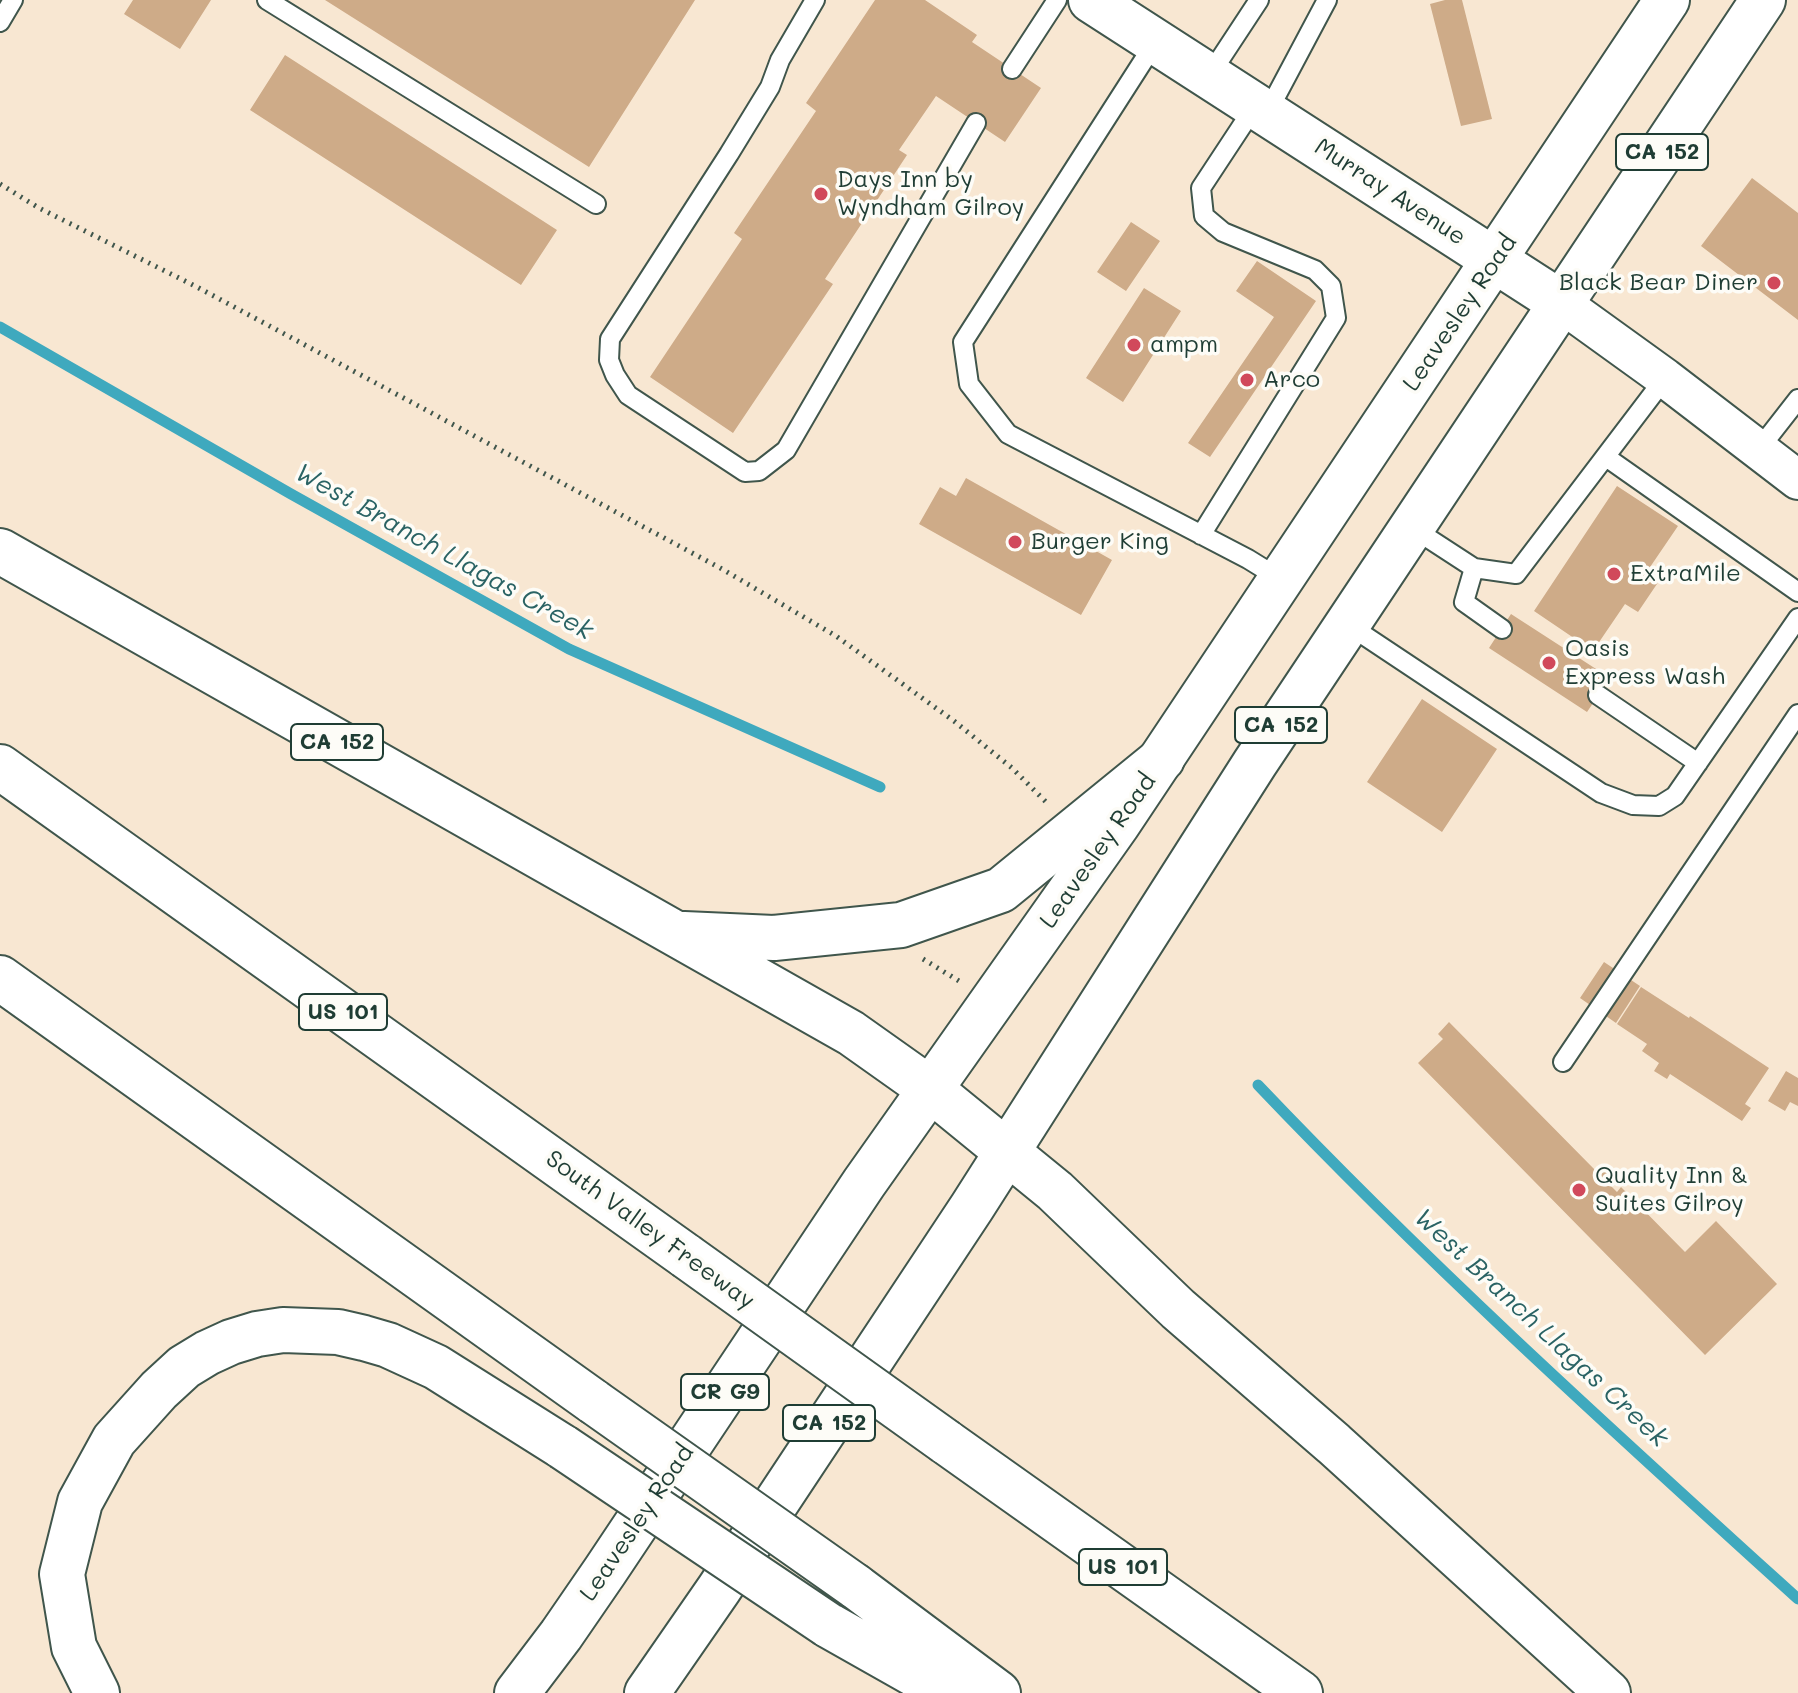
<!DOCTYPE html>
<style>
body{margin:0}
canvas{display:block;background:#f8e7d2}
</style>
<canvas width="1798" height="1693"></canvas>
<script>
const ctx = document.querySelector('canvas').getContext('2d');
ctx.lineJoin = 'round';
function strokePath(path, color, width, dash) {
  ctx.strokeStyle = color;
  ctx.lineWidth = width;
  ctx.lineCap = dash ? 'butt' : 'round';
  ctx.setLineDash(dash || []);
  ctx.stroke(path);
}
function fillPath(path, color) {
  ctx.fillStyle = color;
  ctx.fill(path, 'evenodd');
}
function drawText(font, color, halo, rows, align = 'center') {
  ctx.font = font + ' Mali,sans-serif';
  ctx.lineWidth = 7;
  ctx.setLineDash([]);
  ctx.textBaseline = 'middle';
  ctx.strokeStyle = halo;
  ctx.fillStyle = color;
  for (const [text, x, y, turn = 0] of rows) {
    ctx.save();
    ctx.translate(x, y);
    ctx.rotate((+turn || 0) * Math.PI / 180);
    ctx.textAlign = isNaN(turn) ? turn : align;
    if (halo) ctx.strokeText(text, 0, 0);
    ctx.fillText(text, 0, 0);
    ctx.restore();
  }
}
strokePath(new Path2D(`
 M 0,327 L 291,494 L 569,649 L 880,787
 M 1258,1085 C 1429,1265 1614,1432 1798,1599`), '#3fa9be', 11);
fillPath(new Path2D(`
 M 133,0 L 211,0 L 180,49 L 124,14 Z
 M 325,0 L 695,0 L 589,167 Z
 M 875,0 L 925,0 L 977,35 L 972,42 L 1041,88 L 1005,142 L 936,96 L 899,150 L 907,155 L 825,279 L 833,284 L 733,433 L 650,377 L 742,239 L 734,233 L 816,111 L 806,103 Z
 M 1445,0 L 1462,0 L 1492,119 L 1461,126 L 1430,4 Z
 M 285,55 L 557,230 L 521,285 L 250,110 Z
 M 1752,178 L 1798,213 L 1798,320 L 1701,246 Z
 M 1131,222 L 1160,241 L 1126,291 L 1097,272 Z
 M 1257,261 L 1316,301 L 1210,457 L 1188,443 L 1274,317 L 1236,291 Z
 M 1144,288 L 1181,311 L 1123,402 L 1086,378 Z
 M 966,478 L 1112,560 L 1081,615 L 919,524 L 940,487 L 956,496 Z
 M 1617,486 L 1678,526 L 1646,573 L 1659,581 L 1638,612 L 1625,604 L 1593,651 L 1534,611 Z
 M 1511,614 L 1610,678 L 1587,712 L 1489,648 Z
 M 1422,699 L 1497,749 L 1442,832 L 1367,782 Z
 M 1604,962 L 1640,986 L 1616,1023 L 1580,998 Z
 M 1641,987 L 1689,1018 L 1690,1016 L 1769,1068 L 1745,1104 L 1751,1108 L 1742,1121 L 1670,1074 L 1667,1079 L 1654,1071 L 1659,1063 L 1642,1051 L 1647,1044 L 1617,1024 Z
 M 1449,1022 L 1596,1171 L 1601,1167 L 1610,1176 L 1606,1181 L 1617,1192 L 1621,1187 L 1685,1252 L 1716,1221 L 1777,1284 L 1705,1355 L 1418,1063 L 1443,1039 L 1438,1034 Z
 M 1786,1071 L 1798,1078 L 1798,1106 L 1790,1102 L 1785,1111 L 1768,1101 Z`), '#ceab88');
const service = new Path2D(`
 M 267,0 L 596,204
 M 815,0 L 780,60 L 770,87 L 729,154 L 610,339 L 609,360 L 615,375 L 628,395 L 745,472 L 759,471 L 786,450 L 976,123
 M 0,22 L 13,0
 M 1156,41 L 963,342 L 969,384 L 1008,434 L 1248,559 L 1282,580
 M 1012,69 L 1057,0
 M 1209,76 L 1259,0
 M 1267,113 L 1327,0
 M 1759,449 L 1798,399
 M 1606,457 L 1798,592
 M 1411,527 L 1474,568 L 1516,574 L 1665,378
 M 1201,535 L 1336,318 L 1331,286 L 1315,270 L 1223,232 L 1204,216 L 1201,188 L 1255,106
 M 1474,568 L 1464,602 L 1502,629
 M 1347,624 L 1601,793 L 1633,805 L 1659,806 L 1675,796 L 1798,618
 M 1598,695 L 1698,763
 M 1563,1062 L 1798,714`);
const minor = new Path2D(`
 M 1561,303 L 1665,378 L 1798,480`);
const tertiary = new Path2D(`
 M 1091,0 L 1561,303`);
const primary = new Path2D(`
 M 517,1693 L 561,1635 L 605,1571 L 864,1183 L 1117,825 L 1667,0
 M 647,1693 L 719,1589 L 972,1207 L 1255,763 L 1763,0`);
const motorway = new Path2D(`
 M 0,551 L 851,1033 L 930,1089 L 1055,1191 L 1178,1309 L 1334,1444 L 1608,1693
 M 0,767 L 686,1256
 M 684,934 L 774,938 L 901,925 L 1001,890 L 1162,759
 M 0,978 L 594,1402
 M 946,1442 L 1300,1693
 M 855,1586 L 998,1693
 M 828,1625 L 948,1693
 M 97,1693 L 74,1647 L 62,1574 L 80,1502 L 114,1440 L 159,1390 L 184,1367 L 207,1353 L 231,1342 L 257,1334 L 283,1330 L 338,1332 L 364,1338 L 388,1345 L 436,1367 L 563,1447`);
strokePath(service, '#40564c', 22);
strokePath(minor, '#40564c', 42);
strokePath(tertiary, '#40564c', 48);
strokePath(primary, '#40564c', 48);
strokePath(motorway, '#40564c', 48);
strokePath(new Path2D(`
 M 0,184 L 39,208 L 197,287 L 722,569 L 836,636 L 954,721 L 1012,768 L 1046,802
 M 923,959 L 959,981`), '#40564c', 5, [2, 6]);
strokePath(service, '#fff', 18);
strokePath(minor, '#fff', 38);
strokePath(tertiary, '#fff', 44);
strokePath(primary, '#fff', 44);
strokePath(motorway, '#fff', 44);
const motorwayBridge = new Path2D(`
 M 686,1256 L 946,1442
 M 594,1402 L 855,1586
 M 563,1447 L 828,1625`);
strokePath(motorwayBridge, '#40564c', 48, []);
strokePath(motorwayBridge, '#fff', 44);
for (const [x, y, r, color] of [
 [821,194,8,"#d1495b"],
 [1774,283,8,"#d1495b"],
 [1134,345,8,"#d1495b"],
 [1247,380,8,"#d1495b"],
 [1015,542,8,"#d1495b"],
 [1614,574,8,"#d1495b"],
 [1549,663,8,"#d1495b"],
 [1579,1190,8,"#d1495b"]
]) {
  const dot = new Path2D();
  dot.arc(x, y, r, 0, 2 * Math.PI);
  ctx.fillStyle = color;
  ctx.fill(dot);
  strokePath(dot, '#fdfcf7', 3);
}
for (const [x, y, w] of [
 [1662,152,92],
 [1281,725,92],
 [337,742,92],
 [343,1012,88],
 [725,1392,88],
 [829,1423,92],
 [1123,1567,88]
]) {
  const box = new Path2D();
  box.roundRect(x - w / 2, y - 18, w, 36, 6);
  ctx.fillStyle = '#fdfcf7';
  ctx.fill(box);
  strokePath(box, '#1f3d34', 2);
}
drawText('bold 22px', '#1f3d34', null, [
 ["CA 152",1662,152],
 ["CA 152",1281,725],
 ["CA 152",337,742],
 ["US 101",343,1012],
 ["CR G9",725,1392],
 ["CA 152",829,1423],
 ["US 101",1123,1567]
]);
drawText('24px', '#1f3d34', '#fdfcf7', [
 ["Days Inn by",837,180],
 ["Wyndham Gilroy",837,208],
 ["Black Bear Diner",1758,283,"right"],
 ["ampm",1150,345],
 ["Arco",1263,380],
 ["Burger King",1031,542],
 ["ExtraMile",1630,574],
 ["Oasis",1565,649],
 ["Express Wash",1565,677],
 ["Quality Inn &",1595,1176],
 ["Suites Gilroy",1595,1204]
], 'left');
drawText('24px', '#1f3d34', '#fdfcf7', [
 ["Murray Avenue",1390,192,33],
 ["Leavesley Road",1460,313,-56],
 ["Leavesley Road",1098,851,-55],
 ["South Valley Freeway",650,1230,36],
 ["Leavesley Road",637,1523,-56]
]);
drawText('italic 26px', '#2a6364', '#fdfcf7', [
 ["West Branch Llagas Creek",444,552,29],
 ["West Branch Llagas Creek",1541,1328,43]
]);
</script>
